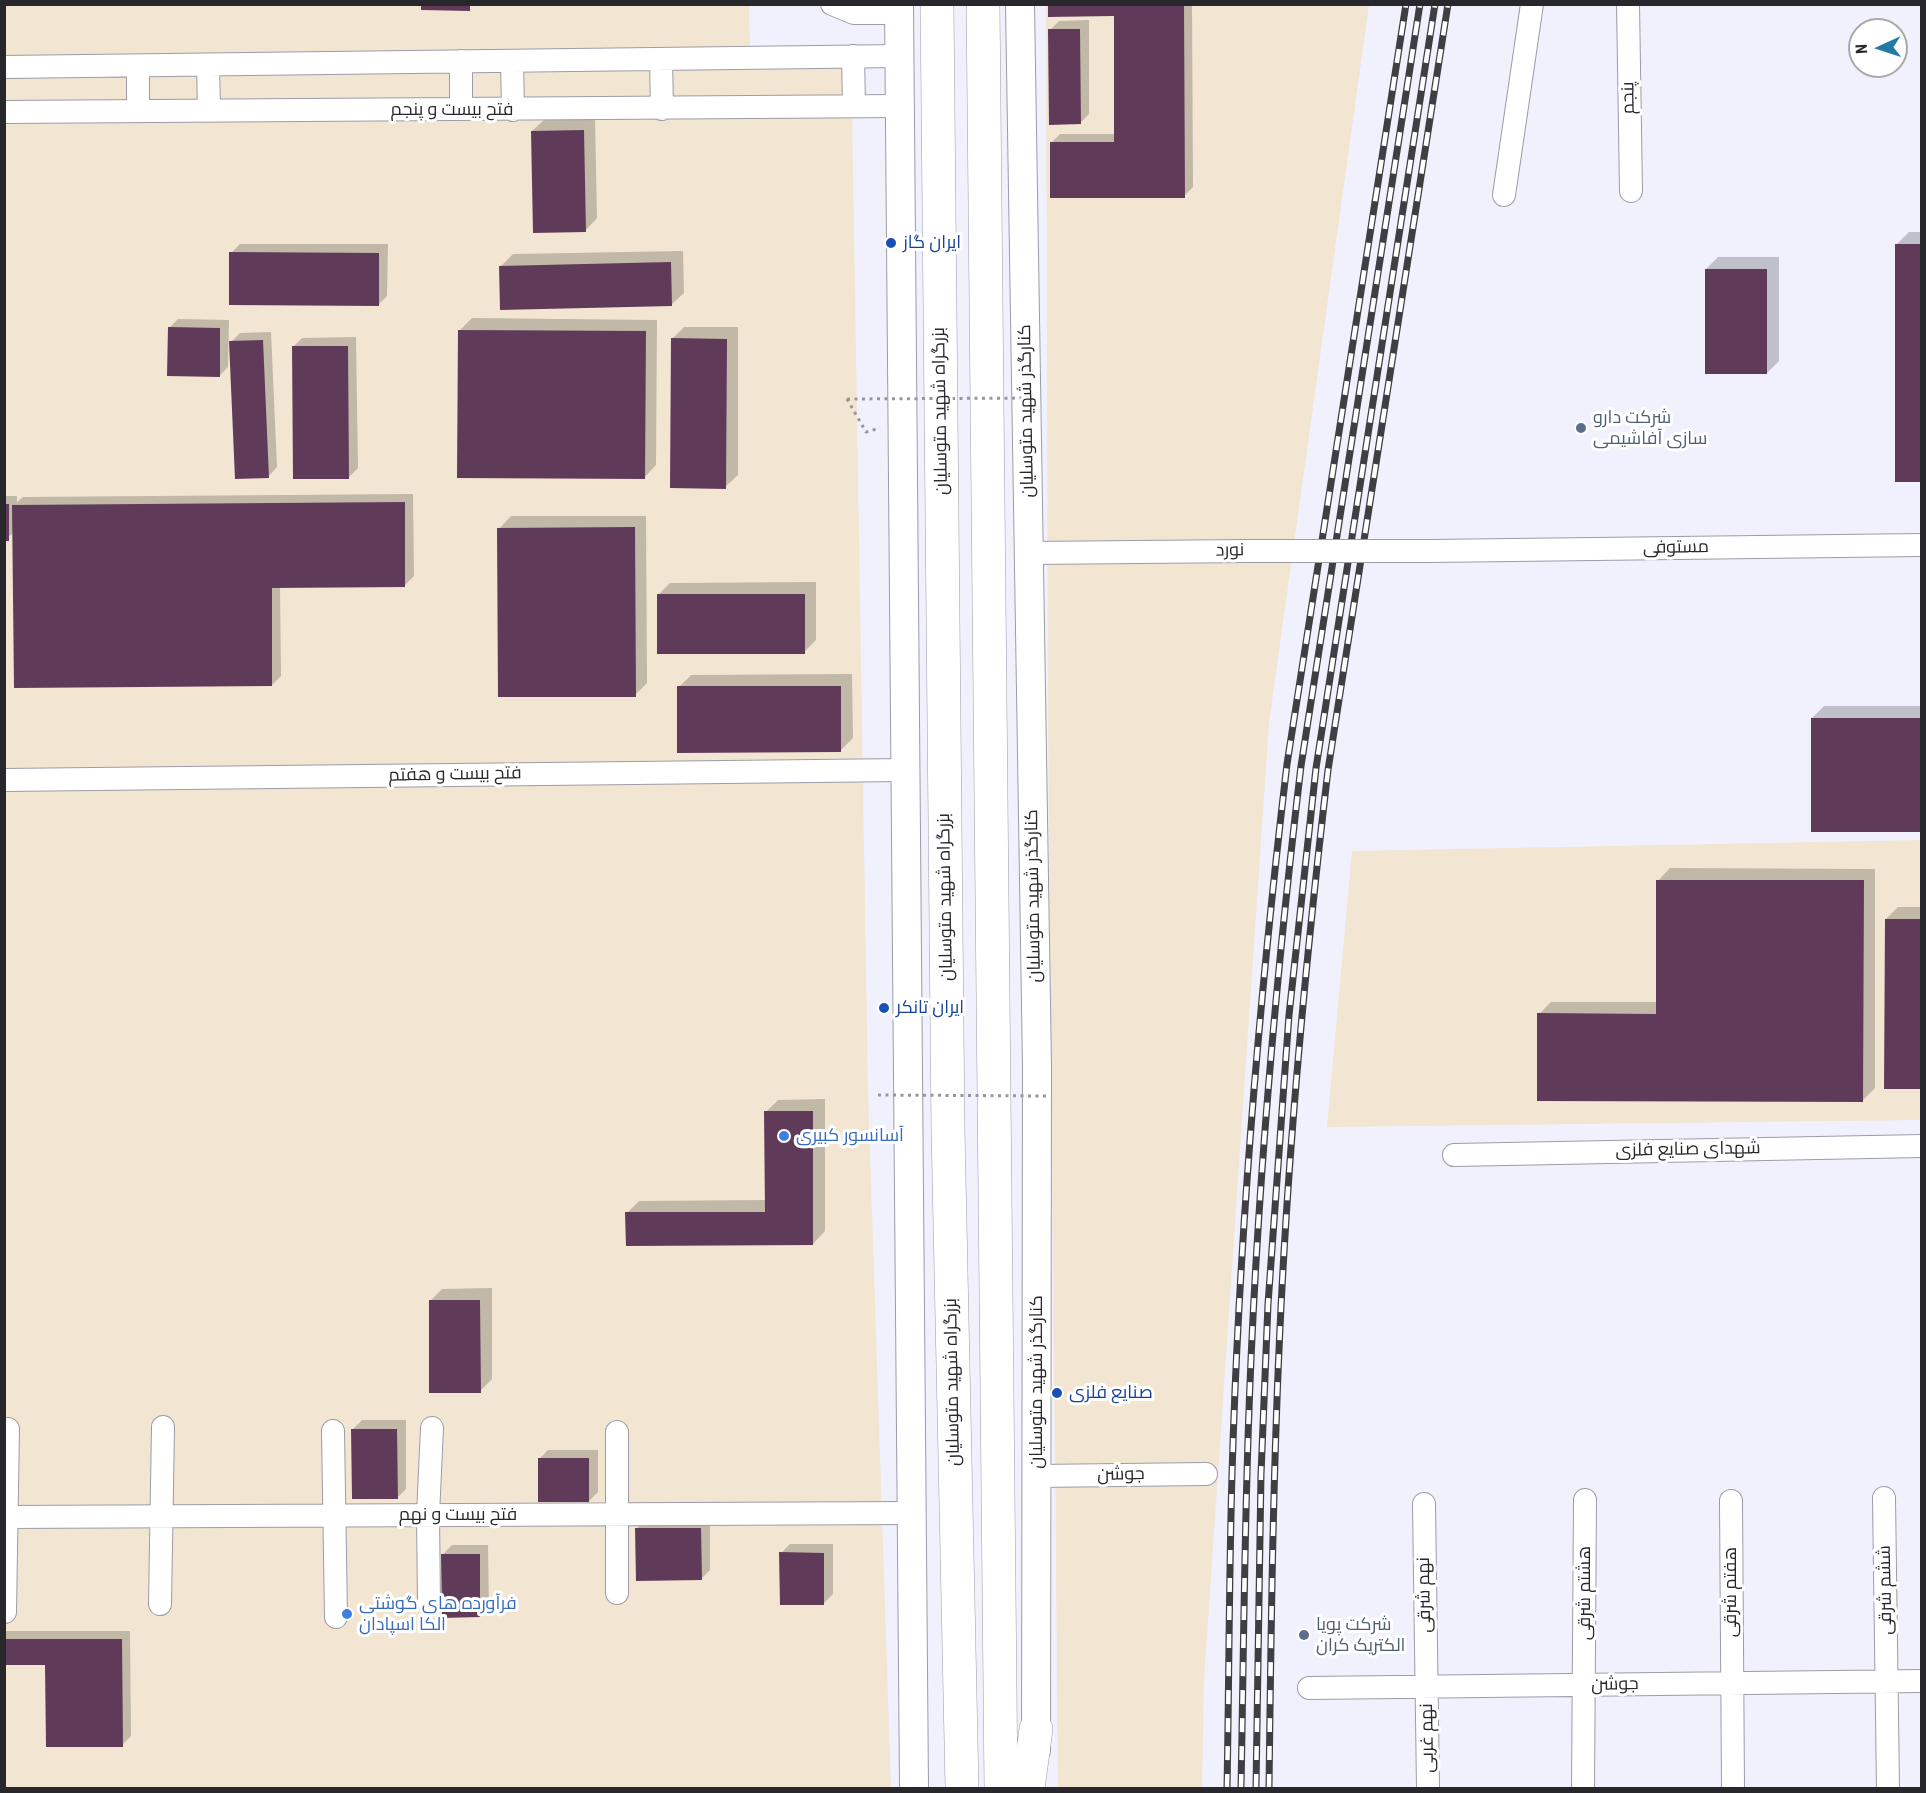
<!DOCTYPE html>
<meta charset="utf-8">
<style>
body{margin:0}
#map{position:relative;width:1926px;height:1793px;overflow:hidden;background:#f0f1fd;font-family:"Roboto Condensed",sans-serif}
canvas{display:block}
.frame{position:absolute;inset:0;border:6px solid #28282c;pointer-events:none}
.north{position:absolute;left:1848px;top:18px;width:60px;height:60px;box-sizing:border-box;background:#fff;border:2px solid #a9a9ab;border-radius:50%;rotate:267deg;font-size:16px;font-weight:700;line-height:24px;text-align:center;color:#28282c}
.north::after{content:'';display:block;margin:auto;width:21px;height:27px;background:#237aa9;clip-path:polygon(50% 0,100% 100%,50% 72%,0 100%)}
</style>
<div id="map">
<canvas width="1926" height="1793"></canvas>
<div class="frame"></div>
<div class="north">N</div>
</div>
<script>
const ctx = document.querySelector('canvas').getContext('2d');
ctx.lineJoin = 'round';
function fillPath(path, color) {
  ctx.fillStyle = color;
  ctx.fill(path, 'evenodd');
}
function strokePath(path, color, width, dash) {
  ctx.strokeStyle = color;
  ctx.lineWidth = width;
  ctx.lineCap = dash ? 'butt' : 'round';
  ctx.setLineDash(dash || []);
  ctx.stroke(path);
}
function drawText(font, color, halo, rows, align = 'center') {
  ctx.font = font + ' "Roboto Condensed",Cairo,sans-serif';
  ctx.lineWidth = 6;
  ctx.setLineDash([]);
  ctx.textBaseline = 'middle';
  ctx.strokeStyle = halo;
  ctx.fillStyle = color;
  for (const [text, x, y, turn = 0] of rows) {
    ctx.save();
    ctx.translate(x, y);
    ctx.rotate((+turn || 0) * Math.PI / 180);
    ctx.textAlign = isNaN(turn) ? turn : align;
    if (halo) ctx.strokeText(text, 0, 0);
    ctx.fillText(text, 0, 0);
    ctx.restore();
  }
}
fillPath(new Path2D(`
 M 5,5 L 749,5 L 750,49 L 851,49 L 868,1092 L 891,1788 L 5,1788 Z
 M 1046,5 L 1369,5 L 1269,723 L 1204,1680 L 1202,1788 L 1058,1788 L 1048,729 Z
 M 1921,840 L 1921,1120 L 1327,1127 L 1352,851 Z`), '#f2e6d2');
fillPath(new Path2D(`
 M 1049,4 L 1192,4 L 1193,187 L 1184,196 L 1051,143 L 1060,134 L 1116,134 L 1115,15 Z
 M 1089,20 L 1089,114 L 1080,123 L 1050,30 L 1059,21 Z
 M 595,118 L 597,218 L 585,231 L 532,131 L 545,119 Z
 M 1909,232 L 1922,232 L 1922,480 L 1897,244 Z
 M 240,244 L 388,244 L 387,296 L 378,305 L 231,253 Z
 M 683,251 L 684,293 L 671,305 L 500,267 L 513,254 Z
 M 1718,257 L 1779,257 L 1779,361 L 1767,373 L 1706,269 Z
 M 472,318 L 657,320 L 656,465 L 644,478 L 460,330 Z
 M 178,319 L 229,320 L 228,367 L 219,376 L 169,328 Z
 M 684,327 L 738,327 L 738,475 L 725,487 L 672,339 Z
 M 271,332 L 277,467 L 268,477 L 230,343 L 240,333 Z
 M 356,337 L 358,468 L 349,477 L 293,347 L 302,338 Z
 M 413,494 L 414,576 L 405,585 L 280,586 L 281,676 L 272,685 L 14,533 L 4,539 L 4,496 L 17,496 L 17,502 L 23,497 Z
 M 511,516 L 646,516 L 647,683 L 635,695 L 499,529 Z
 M 816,582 L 816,640 L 804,652 L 658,595 L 670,583 Z
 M 852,674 L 853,738 L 840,751 L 679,687 L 691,675 Z
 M 1824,706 L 1922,706 L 1921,831 L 1812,718 Z
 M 1670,868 L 1875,869 L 1875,1088 L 1863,1100 L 1539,1014 L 1551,1002 L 1658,1002 L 1658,881 Z
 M 1898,907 L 1922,907 L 1922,1087 L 1886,919 Z
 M 825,1099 L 825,1231 L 813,1244 L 627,1213 L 639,1201 L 766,1200 L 766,1112 L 778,1100 Z
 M 492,1288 L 492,1379 L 480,1391 L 430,1301 L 442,1289 Z
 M 362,1420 L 406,1420 L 406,1489 L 397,1498 L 353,1429 Z
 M 548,1450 L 598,1450 L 598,1492 L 589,1501 L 539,1459 Z
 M 646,1519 L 710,1519 L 710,1570 L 701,1579 L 637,1528 Z
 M 790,1544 L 833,1544 L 833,1594 L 824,1603 L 781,1553 Z
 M 452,1545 L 488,1545 L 489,1607 L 480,1616 L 443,1554 Z
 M 4,1631 L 130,1631 L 131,1736 L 122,1745 L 47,1663 L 4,1663 Z`), '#0003');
fillPath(new Path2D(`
 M 421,4 L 470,4 L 470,11 L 421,10 Z
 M 1048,4 L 1184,4 L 1185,198 L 1050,198 L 1050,142 L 1114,142 L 1114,16 L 1048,17 Z
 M 1048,29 L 1080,29 L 1081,124 L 1049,125 Z
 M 584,130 L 586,232 L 533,233 L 531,131 Z
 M 1895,244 L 1922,244 L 1922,482 L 1895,482 Z
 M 229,252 L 379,253 L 379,306 L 229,305 Z
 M 671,262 L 672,306 L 500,310 L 499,266 Z
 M 1705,269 L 1767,269 L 1767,374 L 1705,374 Z
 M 168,327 L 220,328 L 220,377 L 167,376 Z
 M 458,330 L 646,331 L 645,479 L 457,478 Z
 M 671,338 L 727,339 L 726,489 L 670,488 Z
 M 263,340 L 269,478 L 235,479 L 229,341 Z
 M 292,346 L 348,346 L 349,479 L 293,479 Z
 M 405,502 L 405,587 L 272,588 L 272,686 L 14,688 L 12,505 Z
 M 4,504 L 9,504 L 9,541 L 4,541 Z
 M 635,527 L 636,697 L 498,697 L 497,528 Z
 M 657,594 L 805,594 L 805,654 L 657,654 Z
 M 677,686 L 841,686 L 841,752 L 677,753 Z
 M 1811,718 L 1922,718 L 1921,832 L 1811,832 Z
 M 1656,880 L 1864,880 L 1863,1102 L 1537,1101 L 1537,1013 L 1656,1014 Z
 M 1885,919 L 1922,919 L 1922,1089 L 1884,1089 Z
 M 764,1111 L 813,1111 L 813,1245 L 626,1246 L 625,1212 L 765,1212 Z
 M 429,1300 L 480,1300 L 481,1393 L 429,1393 Z
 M 351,1429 L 397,1429 L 398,1499 L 352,1499 Z
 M 538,1458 L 589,1458 L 589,1502 L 538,1502 Z
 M 635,1528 L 701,1528 L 702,1580 L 636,1581 Z
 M 779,1552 L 824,1553 L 824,1605 L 780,1605 Z
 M 441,1554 L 480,1554 L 480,1617 L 442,1618 Z
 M 4,1639 L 122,1639 L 123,1747 L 46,1747 L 45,1665 L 4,1665 Z`), '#603b59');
const minor = new Path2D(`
 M 832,4 L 854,13 L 899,13
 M 1628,4 L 1631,191
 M 853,56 L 854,105
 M 661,59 L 662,109
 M 512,61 L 513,110
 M 208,65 L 209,110
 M 138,66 L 138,111
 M 4,67 L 899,56
 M 461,109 L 461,61
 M 4,112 L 900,106
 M 1504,195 L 1532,4
 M 1430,551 L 1922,545
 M 1029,553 L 1248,551
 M 4,780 L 905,770
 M 1454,1155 L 1922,1146
 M 333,1431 L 336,1617
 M 1036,1476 L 1206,1474
 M 1884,1498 L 1888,1788
 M 1731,1501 L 1733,1788
 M 1424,1504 L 1428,1788
 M 4,1517 L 912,1513
 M 617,1593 L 617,1432
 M 429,1603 L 428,1515 L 432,1428
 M 160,1604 L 163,1427
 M 5,1612 L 8,1429
 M 1309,1688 L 1922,1681
 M 1583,1788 L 1585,1500`);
const major = new Path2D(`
 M 899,4 L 914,1788
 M 1020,4 L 1037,1067 L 1036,1750`);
const highway = new Path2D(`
 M 937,4 L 948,1130 L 962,1788
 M 983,4 L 1001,1788
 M 1028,1788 L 1036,1729`);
strokePath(minor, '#9c9ca7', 24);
strokePath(major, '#9c9ca7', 30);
strokePath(highway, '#9c9ca7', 34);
strokePath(new Path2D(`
 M 847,399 L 866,432 L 880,428`), '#96969f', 3, [3, 4.5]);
strokePath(minor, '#fff', 22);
strokePath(major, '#fff', 28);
strokePath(highway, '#fff', 33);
const rail = new Path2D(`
 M 1227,1788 C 1229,1684 1229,1579 1232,1474 C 1239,1237 1259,1000 1287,764 L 1406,4
 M 1241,1788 C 1243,1684 1244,1579 1247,1474 C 1253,1238 1273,1001 1301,766 L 1420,4
 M 1256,1788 L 1261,1474 L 1268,1304 L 1289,1015 L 1316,768 L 1435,4
 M 1269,1788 C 1271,1628 1273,1467 1281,1307 C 1290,1127 1307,948 1328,770 L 1448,4`);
strokePath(rail, '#3e3e43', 7);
strokePath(rail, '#fff', 4.5, [14]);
const minorBridge = new Path2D(`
 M 1248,551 L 1430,551`);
strokePath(minorBridge, '#9c9ca7', 24, []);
strokePath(new Path2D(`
 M 847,399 L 1036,398
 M 878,1095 L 1047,1096`), '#96969f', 3, [3, 4.5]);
strokePath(minorBridge, '#fff', 22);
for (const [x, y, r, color] of [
 [891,243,6,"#1a4fb4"],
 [1581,428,6,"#5c6f8a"],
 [884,1008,6,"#1a4fb4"],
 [784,1136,6,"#3f7fe0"],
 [1057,1393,6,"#1a4fb4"],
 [347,1614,6,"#3f7fe0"],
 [1304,1635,6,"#5c6f8a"]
]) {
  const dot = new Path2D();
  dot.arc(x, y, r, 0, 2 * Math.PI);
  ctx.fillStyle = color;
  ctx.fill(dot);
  strokePath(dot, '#fff', 2);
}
drawText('18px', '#28282c', '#fff', [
 ["پنجم",1629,98,-91],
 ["فتح بیست و پنجم",452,110],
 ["بزرگراه شهید متوسلیان",941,411,-91],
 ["کنارگذر شهید متوسلیان",1027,411,-91],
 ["مستوفی",1676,548,-1],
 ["نورد",1230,551,-1],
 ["فتح بیست و هفتم",455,775,-1],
 ["کنارگذر شهید متوسلیان",1034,896,-91],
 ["بزرگراه شهید متوسلیان",946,897,-91],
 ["شهدای صنایع فلزی",1688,1150,-1],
 ["بزرگراه شهید متوسلیان",953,1382,-91],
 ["کنارگذر شهید متوسلیان",1037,1382,-90],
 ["جوشن",1121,1475,-1],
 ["فتح بیست و نهم",458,1515],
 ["ششم شرقی",1886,1590,-91],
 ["هفتم شرقی",1731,1592,-90],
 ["هشتم شرقی",1585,1593,-90],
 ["نهم شرقی",1425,1595,-91],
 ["جوشن",1615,1685,-1],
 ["نهم غربی",1428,1738,-91]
]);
drawText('18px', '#164399', '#fff', [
 ["ایران گاز",903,243],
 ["ایران تانکر",896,1008],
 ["صنایع فلزی",1069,1393]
], 'left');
drawText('18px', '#4e5e75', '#fff', [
 ["شرکت دارو",1593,418],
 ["سازی آفاشیمی",1593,439],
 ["شرکت پویا",1316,1625],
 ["الکتریک کران",1316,1646]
], 'left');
drawText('18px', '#366cbe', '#fff', [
 ["آسانسور کبیری",796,1136],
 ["فرآورده های گوشتی",359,1604],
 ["الکا اسپادان",359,1625]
], 'left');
</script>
